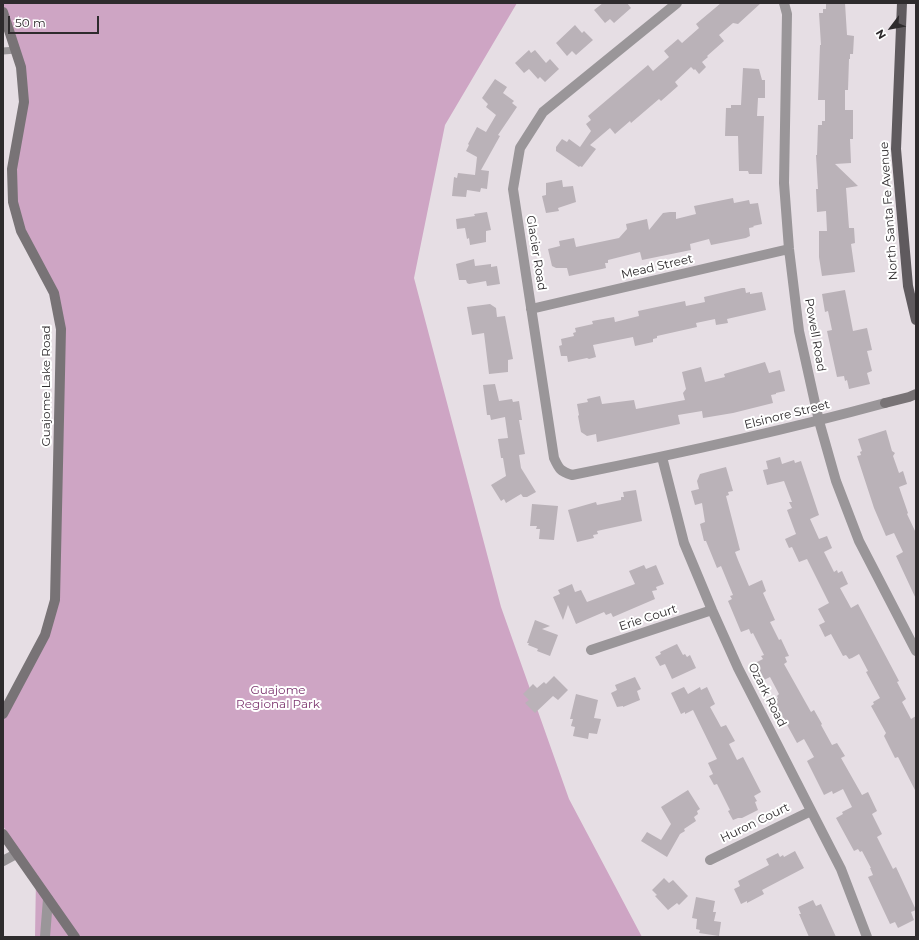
<!DOCTYPE html>
<style>
body{margin:0}
#map{position:relative;width:919px;height:940px;overflow:hidden;background:#e6dee4;font-family:Montserrat,sans-serif}
canvas{display:block}
.frame{position:absolute;inset:0;border:4px solid #2e2b2d;pointer-events:none}
.north{position:absolute;left:871px;top:8px;width:40px;height:40px;-webkit-text-stroke:3px #fff;paint-order:stroke;rotate:238deg;font-size:11px;font-weight:700;line-height:16px;text-align:center;color:#2e2b2d}
.north::after{content:'';display:block;margin:auto;width:14px;height:18px;background:#2e2b2d;clip-path:polygon(50% 0,100% 100%,50% 72%,0 100%)}
.scale{position:absolute;left:8px;top:16px;width:91px;height:18px;box-sizing:border-box;border:2px solid #2e2b2d;border-top:0;padding-left:5px;font-size:12px;line-height:14px;white-space:nowrap;color:#2e2b2d;-webkit-text-stroke:3px #fff;paint-order:stroke}
</style>
<div id="map">
<canvas width="919" height="940"></canvas>
<div class="frame"></div>
<div class="north">N</div>
<div class="scale">50 m</div>
</div>
<script>
const ctx = document.querySelector('canvas').getContext('2d');
ctx.lineJoin = 'round';
function fillPath(path, color) {
  ctx.fillStyle = color;
  ctx.fill(path, 'evenodd');
}
function strokePath(path, color, width, dash) {
  ctx.strokeStyle = color;
  ctx.lineWidth = width;
  ctx.lineCap = dash ? 'butt' : 'round';
  ctx.setLineDash(dash || []);
  ctx.stroke(path);
}
function drawText(font, color, halo, rows, align = 'center') {
  ctx.font = font + ' Montserrat,sans-serif';
  ctx.lineWidth = 4;
  ctx.setLineDash([]);
  ctx.textBaseline = 'middle';
  ctx.strokeStyle = halo;
  ctx.fillStyle = color;
  for (const [text, x, y, turn = 0] of rows) {
    ctx.save();
    ctx.translate(x, y);
    ctx.rotate((+turn || 0) * Math.PI / 180);
    ctx.textAlign = isNaN(turn) ? turn : align;
    if (halo) ctx.strokeText(text, 0, 0);
    ctx.fillText(text, 0, 0);
    ctx.restore();
  }
}
fillPath(new Path2D(`
 M 3,3 L 517,3 L 445,125 L 414,278 L 501,607 L 569,799 L 642,937 L 35,937 L 36,877 L 3,826 L 3,716 L 53,611 L 59,312 L 22,232 L 12,194 L 24,97 L 3,11 Z`), '#cea5c4');
fillPath(new Path2D(`
 M 603,3 L 627,3 L 631,8 L 614,23 L 610,19 L 605,23 L 594,10 Z
 M 721,3 L 761,3 L 738,24 L 733,23 L 719,35 L 724,41 L 707,56 L 708,57 L 702,62 L 706,67 L 699,74 L 695,69 L 694,70 L 691,67 L 675,82 L 678,86 L 661,101 L 659,99 L 631,123 L 630,121 L 615,134 L 610,128 L 590,145 L 596,149 L 582,167 L 580,166 L 579,167 L 556,151 L 556,147 L 562,139 L 567,142 L 569,139 L 580,147 L 591,131 L 586,124 L 591,120 L 588,116 L 648,65 L 653,71 L 669,57 L 664,51 L 678,39 L 682,43 L 699,28 L 696,24 Z
 M 826,3 L 845,3 L 847,35 L 854,36 L 853,54 L 850,54 L 850,59 L 849,59 L 848,90 L 845,90 L 845,110 L 853,110 L 853,139 L 850,139 L 851,163 L 835,164 L 858,186 L 846,188 L 849,228 L 854,228 L 855,243 L 851,244 L 855,272 L 822,276 L 819,257 L 819,231 L 827,231 L 826,211 L 817,212 L 816,189 L 818,189 L 816,155 L 817,155 L 818,125 L 822,125 L 822,121 L 825,121 L 825,100 L 818,100 L 820,45 L 821,45 L 819,13 L 823,13 L 823,9 L 826,9 Z
 M 575,25 L 582,33 L 584,31 L 593,40 L 576,55 L 572,51 L 567,56 L 556,43 Z
 M 529,50 L 531,53 L 535,50 L 546,63 L 550,59 L 559,69 L 545,82 L 540,77 L 538,79 L 529,69 L 524,73 L 515,63 Z
 M 743,68 L 759,69 L 762,80 L 765,80 L 765,98 L 758,98 L 757,116 L 764,116 L 762,174 L 749,174 L 748,171 L 739,171 L 738,136 L 725,136 L 726,108 L 731,108 L 731,105 L 741,105 Z
 M 495,79 L 507,87 L 503,93 L 514,101 L 512,103 L 517,107 L 498,135 L 500,136 L 481,170 L 489,171 L 487,189 L 481,188 L 480,192 L 467,190 L 466,197 L 452,196 L 454,177 L 457,178 L 458,173 L 475,175 L 477,157 L 466,151 L 469,145 L 468,144 L 477,127 L 486,132 L 496,115 L 486,107 L 488,104 L 482,98 Z
 M 562,180 L 563,187 L 573,186 L 576,202 L 558,208 L 559,211 L 546,213 L 542,196 L 546,195 L 546,183 Z
 M 733,198 L 734,203 L 749,200 L 750,204 L 758,203 L 762,224 L 753,226 L 754,227 L 749,228 L 750,236 L 746,238 L 711,245 L 709,239 L 690,244 L 691,250 L 642,260 L 640,252 L 608,260 L 608,263 L 605,263 L 606,268 L 602,269 L 569,276 L 567,268 L 556,268 L 552,266 L 548,249 L 560,246 L 559,241 L 574,238 L 576,247 L 619,238 L 627,229 L 626,224 L 647,219 L 649,230 L 663,213 L 670,212 L 676,212 L 676,219 L 696,214 L 694,206 Z
 M 487,212 L 491,230 L 486,231 L 486,242 L 470,245 L 469,238 L 467,239 L 465,228 L 457,229 L 456,219 L 475,216 L 474,214 Z
 M 474,259 L 475,266 L 491,264 L 491,267 L 497,266 L 500,284 L 487,286 L 486,281 L 469,284 L 467,283 L 466,280 L 459,280 L 456,264 Z
 M 742,288 L 745,288 L 746,293 L 750,292 L 750,294 L 762,292 L 766,310 L 727,319 L 728,323 L 716,325 L 715,319 L 696,323 L 697,327 L 657,336 L 657,338 L 653,339 L 653,342 L 635,346 L 633,337 L 593,345 L 596,357 L 589,359 L 587,358 L 568,362 L 567,356 L 561,356 L 559,346 L 562,345 L 561,339 L 574,336 L 573,333 L 576,332 L 575,328 L 593,324 L 592,321 L 614,317 L 615,322 L 639,316 L 638,311 L 685,301 L 686,306 L 705,302 L 704,297 Z
 M 845,290 L 853,331 L 867,328 L 872,350 L 867,351 L 872,371 L 867,373 L 870,384 L 849,389 L 847,380 L 845,381 L 844,376 L 837,377 L 827,331 L 832,330 L 828,311 L 825,312 L 822,294 Z
 M 490,304 L 496,308 L 497,317 L 505,316 L 513,359 L 508,360 L 508,372 L 489,374 L 484,333 L 472,335 L 467,307 Z
 M 765,362 L 769,373 L 780,370 L 785,391 L 776,393 L 776,394 L 771,395 L 773,403 L 733,413 L 703,418 L 702,411 L 678,415 L 680,424 L 597,442 L 596,434 L 587,436 L 581,432 L 578,416 L 579,415 L 577,404 L 588,402 L 587,399 L 600,396 L 602,404 L 634,400 L 636,409 L 685,400 L 683,393 L 686,389 L 682,372 L 701,367 L 705,382 L 725,377 L 724,374 Z
 M 495,384 L 499,401 L 512,399 L 513,402 L 519,401 L 522,420 L 519,420 L 525,454 L 519,455 L 521,468 L 536,492 L 527,497 L 523,497 L 521,494 L 506,503 L 504,499 L 501,501 L 491,485 L 506,476 L 503,458 L 501,458 L 498,439 L 508,438 L 505,417 L 491,420 L 490,415 L 487,415 L 483,385 Z
 M 886,430 L 892,451 L 895,453 L 893,456 L 899,473 L 903,471 L 907,484 L 899,487 L 908,513 L 907,514 L 916,533 L 916,599 L 896,556 L 903,552 L 894,533 L 886,536 L 874,508 L 857,456 L 861,455 L 860,452 L 862,451 L 858,439 Z
 M 780,457 L 782,464 L 794,460 L 795,463 L 801,461 L 819,515 L 810,519 L 819,539 L 827,536 L 832,548 L 824,552 L 834,572 L 837,570 L 838,573 L 842,571 L 848,584 L 840,588 L 851,608 L 858,604 L 899,681 L 897,682 L 906,699 L 902,702 L 911,719 L 916,716 L 916,792 L 898,757 L 895,758 L 884,736 L 886,733 L 871,706 L 874,704 L 873,702 L 880,698 L 866,672 L 868,671 L 859,654 L 852,658 L 849,659 L 846,655 L 843,656 L 831,634 L 825,637 L 819,625 L 825,622 L 818,609 L 829,603 L 807,559 L 799,562 L 792,547 L 789,548 L 785,539 L 796,534 L 787,510 L 792,508 L 789,502 L 792,502 L 784,481 L 767,485 L 763,470 L 768,469 L 766,461 Z
 M 726,467 L 733,491 L 728,492 L 729,495 L 726,496 L 740,550 L 735,552 L 738,560 L 749,586 L 762,580 L 766,591 L 763,593 L 775,620 L 770,622 L 779,640 L 781,639 L 789,656 L 785,657 L 787,662 L 784,664 L 811,712 L 814,710 L 822,724 L 821,725 L 832,745 L 837,743 L 845,756 L 841,758 L 862,795 L 868,792 L 877,811 L 872,814 L 882,834 L 877,837 L 893,869 L 896,867 L 916,910 L 911,912 L 914,920 L 898,928 L 895,922 L 890,924 L 868,877 L 873,875 L 870,868 L 871,868 L 862,851 L 860,852 L 858,849 L 854,851 L 836,818 L 843,814 L 842,812 L 852,807 L 843,789 L 833,794 L 832,791 L 824,795 L 807,761 L 814,757 L 804,739 L 797,743 L 774,701 L 778,698 L 777,696 L 779,694 L 770,677 L 764,680 L 755,663 L 763,659 L 761,656 L 764,655 L 753,633 L 751,634 L 749,629 L 741,632 L 728,601 L 732,599 L 730,596 L 733,595 L 721,566 L 717,568 L 706,541 L 704,541 L 700,524 L 705,522 L 702,503 L 695,505 L 691,491 L 699,489 L 697,481 L 700,474 Z
 M 636,490 L 642,521 L 597,531 L 598,534 L 593,535 L 594,538 L 577,542 L 568,510 L 596,502 L 597,505 L 621,500 L 621,497 L 624,497 L 623,492 Z
 M 532,504 L 558,506 L 554,540 L 539,539 L 540,529 L 536,529 L 537,526 L 530,526 Z
 M 644,565 L 646,569 L 656,565 L 664,584 L 656,587 L 657,590 L 652,591 L 655,599 L 613,617 L 611,613 L 606,615 L 604,612 L 576,624 L 568,605 L 563,620 L 553,597 L 560,594 L 558,590 L 572,584 L 575,592 L 581,590 L 587,602 L 635,584 L 629,571 Z
 M 535,620 L 550,626 L 542,629 L 558,635 L 550,656 L 537,651 L 538,649 L 528,645 L 529,643 L 527,643 Z
 M 677,644 L 683,655 L 685,654 L 687,657 L 690,655 L 696,668 L 672,679 L 665,664 L 660,666 L 655,657 L 661,654 L 660,652 Z
 M 554,676 L 568,690 L 558,700 L 553,696 L 535,713 L 525,703 L 529,700 L 523,694 L 533,684 L 537,688 L 544,682 L 546,684 Z
 M 635,677 L 641,689 L 637,691 L 640,700 L 623,707 L 623,706 L 617,707 L 611,693 L 617,690 L 615,685 Z
 M 684,687 L 688,694 L 700,687 L 701,690 L 707,687 L 715,704 L 710,707 L 721,727 L 726,725 L 735,741 L 729,744 L 737,760 L 743,757 L 761,792 L 754,796 L 757,801 L 755,802 L 758,810 L 742,818 L 738,818 L 733,820 L 728,811 L 730,810 L 717,784 L 714,785 L 709,776 L 713,774 L 708,763 L 717,759 L 693,710 L 685,714 L 685,712 L 681,714 L 671,693 Z
 M 576,694 L 598,700 L 594,718 L 601,719 L 597,734 L 589,733 L 588,739 L 573,736 L 575,727 L 571,726 L 573,719 L 570,719 Z
 M 688,790 L 700,809 L 697,811 L 698,814 L 694,817 L 696,821 L 684,829 L 685,831 L 680,834 L 667,857 L 641,841 L 647,832 L 661,840 L 671,824 L 661,807 Z
 M 795,851 L 804,868 L 762,890 L 764,894 L 747,903 L 747,901 L 741,904 L 734,889 L 740,886 L 738,881 L 769,865 L 766,859 L 778,853 L 780,857 L 783,855 L 784,857 Z
 M 664,878 L 669,883 L 673,880 L 688,896 L 679,905 L 677,903 L 668,910 L 655,896 L 657,895 L 652,890 Z
 M 696,897 L 715,901 L 713,912 L 716,912 L 714,921 L 721,922 L 719,936 L 699,933 L 700,930 L 696,929 L 697,919 L 692,918 Z
 M 813,900 L 816,906 L 821,904 L 836,937 L 809,937 L 799,914 L 801,914 L 798,907 Z`), '#bab2b8');
strokePath(new Path2D(`
 M 3,51 L 16,50`), '#9a9699', 7);
strokePath(new Path2D(`
 M 677,3 L 543,112 L 520,148 L 513,189 L 554,458 C 559,469 560,471 572,475 C 677,454 782,431 885,403
 M 784,3 L 787,14 L 784,183 L 789,249 L 799,331 L 819,421 L 836,481 L 859,541 L 916,651
 M 531,309 L 789,249
 M 662,457 L 684,543 L 712,610 L 738,668 L 841,869 L 867,937
 M 591,650 L 712,610
 M 710,860 L 811,811
 M 3,861 L 16,854
 M 45,937 L 48,899`), '#9a9699', 10);
strokePath(new Path2D(`
 M 3,12 L 21,67 L 24,102 L 12,169 L 13,202 L 21,231 L 54,293 L 61,329 L 55,600 L 45,635 L 3,714
 M 885,403 L 909,397 L 916,394
 M 3,834 L 75,937`), '#787376', 10);
strokePath(new Path2D(`
 M 902,3 L 896,149 L 908,286 L 916,320`), '#5f5a5e', 10);
drawText('12px', '#2e2b2d', '#fff', [
 ["North Santa Fe Avenue",889,211,-94],
 ["Glacier Road",536,253,81],
 ["Mead Street",657,267,-13],
 ["Powell Road",815,335,80],
 ["Guajome Lake Road",46,386,-90],
 ["Elsinore Street",787,415,-14],
 ["Erie Court",648,618,-18],
 ["Ozark Road",767,695,63],
 ["Huron Court",755,823,-26]
]);
drawText('12px', '#7c346f', '#fff', [
 ["Guajome",278,690],
 ["Regional Park",278,704]
]);
</script>
